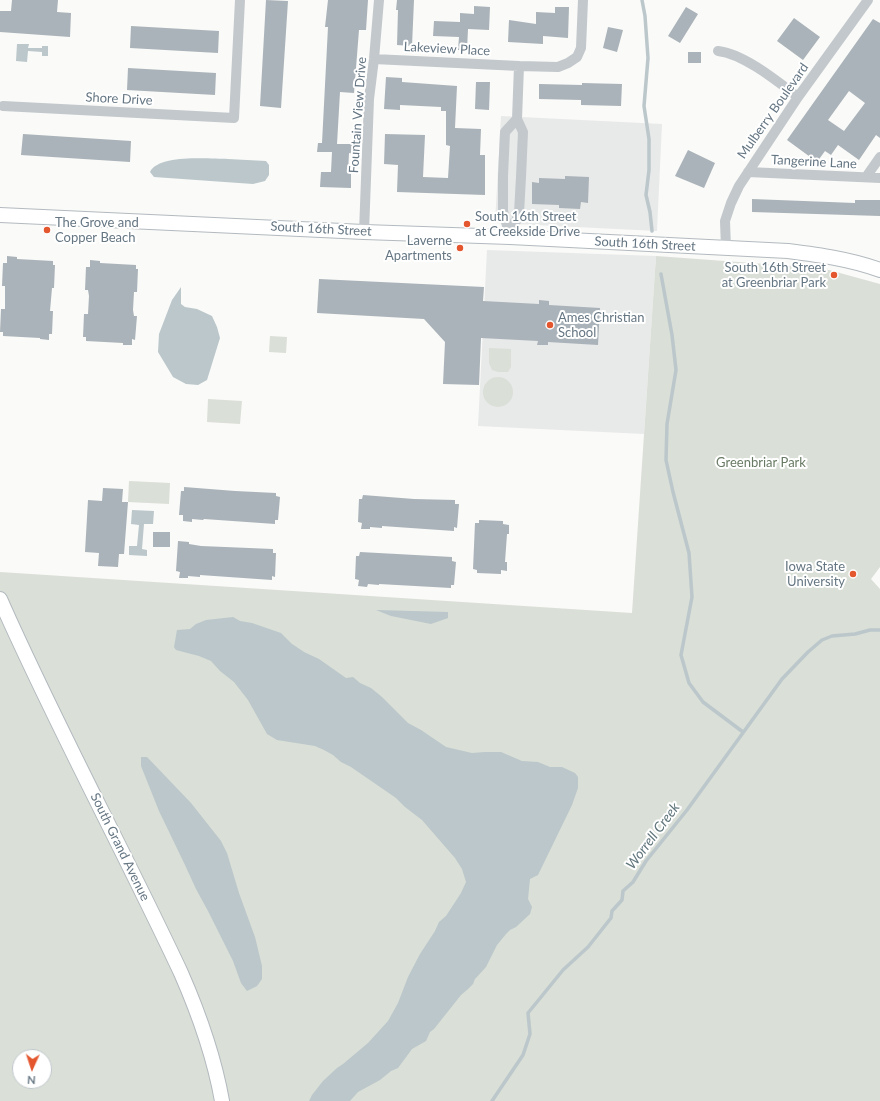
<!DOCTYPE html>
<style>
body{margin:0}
#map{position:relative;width:880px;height:1101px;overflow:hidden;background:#fafaf8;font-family:Lato,sans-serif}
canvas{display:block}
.north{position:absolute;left:12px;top:1049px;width:40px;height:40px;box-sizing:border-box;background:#fff;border:1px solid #c1c8cd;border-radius:50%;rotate:183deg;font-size:11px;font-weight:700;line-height:16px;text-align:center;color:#657683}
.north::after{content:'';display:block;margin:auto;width:14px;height:18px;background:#e4572e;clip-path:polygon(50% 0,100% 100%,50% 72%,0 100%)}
</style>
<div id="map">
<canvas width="880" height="1101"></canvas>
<div class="north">N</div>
</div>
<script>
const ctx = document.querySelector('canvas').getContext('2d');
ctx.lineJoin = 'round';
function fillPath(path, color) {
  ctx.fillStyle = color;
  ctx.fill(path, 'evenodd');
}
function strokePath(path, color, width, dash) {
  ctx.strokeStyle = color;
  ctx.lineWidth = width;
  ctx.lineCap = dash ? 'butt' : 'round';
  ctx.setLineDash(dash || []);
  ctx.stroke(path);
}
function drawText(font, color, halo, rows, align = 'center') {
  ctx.font = font + ' Lato,sans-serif';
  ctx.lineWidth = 4;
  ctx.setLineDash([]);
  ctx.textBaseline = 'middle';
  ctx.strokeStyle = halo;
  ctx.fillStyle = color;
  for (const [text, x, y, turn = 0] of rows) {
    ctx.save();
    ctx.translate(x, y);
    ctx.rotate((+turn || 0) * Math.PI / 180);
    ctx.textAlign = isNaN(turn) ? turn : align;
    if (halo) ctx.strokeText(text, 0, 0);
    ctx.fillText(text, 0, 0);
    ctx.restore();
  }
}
fillPath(new Path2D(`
 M 501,116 L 662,124 L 657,231 L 495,223 Z
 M 487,250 L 656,256 L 644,434 L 478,426 Z`), '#e8e9e9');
fillPath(new Path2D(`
 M 656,256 L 807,267 L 829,270 L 880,284 L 880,567 L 871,579 L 880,589 L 880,1101 L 0,1101 L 0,572 L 632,613 ZM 20,1057 L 44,1057 L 44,1081 L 20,1081 Z
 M 270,336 L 287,337 L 286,353 L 269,352 Z
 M 489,348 L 511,349 L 511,367 L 508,372 L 498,372 L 492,370 L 489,363 Z
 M483 392a15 15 0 1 1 30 0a15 15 0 1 1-30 0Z
 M 208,399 L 242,401 L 240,424 L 207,422 Z
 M 129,481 L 170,483 L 169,504 L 128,502 Z`), '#dadfd7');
fillPath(new Path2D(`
 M 17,44 L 29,44 L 28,48 L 42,48 L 42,46 L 48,46 L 48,56 L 42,56 L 42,52 L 28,51 L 27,62 L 16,61 Z
 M 228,159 L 266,161 L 269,165 L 269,175 L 265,181 L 253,184 L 154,177 L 150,172 C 159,154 209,159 228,159 Z
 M 181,287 L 181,304 L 185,307 L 197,309 L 212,316 L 217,327 L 220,338 L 207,380 L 198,385 L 186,384 L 173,377 L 158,352 L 159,334 L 172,300 Z
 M 132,510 L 154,511 L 153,524 L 144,524 L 142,549 L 147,550 L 147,556 L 129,555 L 129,546 L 137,546 L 139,525 L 131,524 Z
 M 376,610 L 448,612 L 448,618 L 431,624 L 391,616 Z
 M 233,617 L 240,621 L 252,623 L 281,633 L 292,644 L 304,652 L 319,659 L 346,678 L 353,677 L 360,683 L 371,688 L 382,697 L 408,723 L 421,730 L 446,747 L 472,753 L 485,752 L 501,752 L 522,761 L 538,762 L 550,767 L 562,767 L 575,773 L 578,777 L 578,788 L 572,805 L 538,875 L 530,879 L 528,899 L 532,907 L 530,914 L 516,927 L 510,930 L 506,934 L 497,945 L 486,967 L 475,979 L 473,984 L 468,989 L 461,995 L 434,1029 L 430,1032 L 426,1041 L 412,1049 L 398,1068 L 391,1071 L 380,1080 L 358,1092 L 350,1101 L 309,1101 L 312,1095 L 323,1081 L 337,1068 L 343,1064 L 368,1043 L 388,1021 L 398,1003 L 408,977 L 420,954 L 435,931 L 439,922 L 446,916 L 461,893 L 466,882 L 462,869 L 455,858 L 422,820 L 405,807 L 396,798 L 351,767 L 341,762 L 333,755 L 324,750 L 315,746 L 277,740 L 267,734 L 248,700 L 234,682 L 220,671 L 211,661 L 199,656 L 176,650 L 174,647 L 177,630 L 190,629 L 196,624 L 206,620 Z
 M 141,757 L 147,757 L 191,803 L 221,841 L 227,853 L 239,893 L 255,937 L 262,966 L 262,979 L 257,986 L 247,991 L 241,983 L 233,961 L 208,911 L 196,889 L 185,865 L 159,811 L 141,766 Z`), '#bbc7cb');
strokePath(new Path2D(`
 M 642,0 L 645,16 L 648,58 L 644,106 L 649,139 L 649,170 L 646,195 L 650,212 L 652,231
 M 661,274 L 672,335 L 676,370 L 667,424 L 666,460 L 673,492 L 689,553 L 692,597 L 681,655 L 689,683 L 703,702 L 743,732
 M 492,1101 L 523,1055 L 530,1034 L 528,1013 L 563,970 L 588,947 L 611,918 L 612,911 L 622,900 L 623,891 L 633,882 L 646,861 L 687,810 L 782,679 L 808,652 L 822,640 L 832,636 L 855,634 L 870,630 L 880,630`), '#bbc7cb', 3.5);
fillPath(new Path2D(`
 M 12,0 L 58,0 L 57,12 L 71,13 L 70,37 L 0,32 L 0,11 L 11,11 Z
 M 266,0 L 288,1 L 281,108 L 260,106 Z
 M 328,0 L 368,0 L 366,30 L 359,30 L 354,93 L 340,92 L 337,144 L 355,144 L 354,154 L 349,153 L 348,173 L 351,173 L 351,188 L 320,187 L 321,172 L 331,172 L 332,152 L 317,152 L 318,143 L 322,143 L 328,27 L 325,27 Z
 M 397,0 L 414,0 L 412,46 L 397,45 L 398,10 L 396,10 Z
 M 474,6 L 490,7 L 489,30 L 468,29 L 467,50 L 458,50 L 459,37 L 433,36 L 434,21 L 460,22 L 460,13 L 474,14 Z
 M 555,7 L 569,7 L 568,38 L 543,36 L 543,44 L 508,42 L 509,20 L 536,24 L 536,12 L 555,13 Z
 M 686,7 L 698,14 L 680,43 L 668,36 Z
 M 794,18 L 820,37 L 803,60 L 777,41 Z
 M 873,19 L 880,23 L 880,138 L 876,135 L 859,160 L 838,145 L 831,155 L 825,151 L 817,162 L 787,140 ZM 849,91 L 865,103 L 844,131 L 828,120 Z
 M 131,26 L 219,31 L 218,53 L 130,48 Z
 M 608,27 L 623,30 L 617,52 L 603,48 Z
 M 688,52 L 701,52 L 701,63 L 688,63 Z
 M 128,68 L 216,73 L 215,95 L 127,90 Z
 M 386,77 L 402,78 L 402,82 L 457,86 L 455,128 L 481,129 L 480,155 L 485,155 L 485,195 L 397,192 L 398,165 L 384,164 L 385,134 L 425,135 L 423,177 L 448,178 L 450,146 L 446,145 L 446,111 L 441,111 L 441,107 L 400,105 L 400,110 L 384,109 Z
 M 476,82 L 490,82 L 489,110 L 475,109 Z
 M 582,83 L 622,84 L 621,106 L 581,105 L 581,100 L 539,99 L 539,84 L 582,85 Z
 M 23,134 L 131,141 L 130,162 L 21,155 Z
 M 688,150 L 715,163 L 704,188 L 675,176 Z
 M 565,176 L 589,177 L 588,203 L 581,202 L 580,209 L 559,208 L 559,205 L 532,204 L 532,182 L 539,183 L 539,178 L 565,179 Z
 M 752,199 L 855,203 L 855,200 L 880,200 L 880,216 L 752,212 Z
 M 7,256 L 17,257 L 17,259 L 53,261 L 53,265 L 55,265 L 54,288 L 52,288 L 50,311 L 53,311 L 52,334 L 49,334 L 49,340 L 40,339 L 40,338 L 3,336 L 3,332 L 0,332 L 1,309 L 5,309 L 5,286 L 2,286 L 3,263 L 7,263 Z
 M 90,260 L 100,261 L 100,263 L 136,265 L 136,269 L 138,269 L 137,292 L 134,292 L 133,310 L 134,316 L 137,316 L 135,340 L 132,339 L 132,345 L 123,345 L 123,343 L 86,341 L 86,337 L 83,337 L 84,314 L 88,314 L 89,296 L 88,290 L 85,290 L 86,267 L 90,267 Z
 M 319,279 L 484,287 L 483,301 L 539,304 L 539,300 L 549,301 L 549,305 L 600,308 L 598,345 L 548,342 L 548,345 L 537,345 L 538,341 L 481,338 L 479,385 L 443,384 L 445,342 L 424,319 L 317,313 Z
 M 184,487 L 235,491 L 276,493 L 276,496 L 280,497 L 278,520 L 275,520 L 275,524 L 204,519 L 203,520 L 192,519 L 192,522 L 183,521 L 183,515 L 179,515 L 181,491 L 184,491 Z
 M 103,488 L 123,489 L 122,502 L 128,502 L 124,554 L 119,554 L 118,567 L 98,566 L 99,553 L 85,552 L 88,500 L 102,501 Z
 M 363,495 L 414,499 L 455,500 L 455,504 L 459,504 L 457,528 L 454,527 L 454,531 L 382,526 L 382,528 L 370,527 L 370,529 L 361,529 L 362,523 L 358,522 L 359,499 L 362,499 Z
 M 479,520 L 503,521 L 503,524 L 509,525 L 509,534 L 507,534 L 505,562 L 507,562 L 507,571 L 501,570 L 501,574 L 477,573 L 477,570 L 473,569 L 475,523 L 479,523 Z
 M 153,532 L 170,532 L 170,547 L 153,547 Z
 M 178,541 L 189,542 L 189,544 L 201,546 L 273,549 L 273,553 L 276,553 L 275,577 L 272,576 L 272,580 L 200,575 L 200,577 L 188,576 L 188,578 L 179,578 L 180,572 L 176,571 Z
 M 360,552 L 452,557 L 452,561 L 456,562 L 454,585 L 451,585 L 451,588 L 379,584 L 379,585 L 368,584 L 367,587 L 358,586 L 359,580 L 355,579 L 356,556 L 359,556 Z`), '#aab3b9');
const secondary = new Path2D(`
 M 0,215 L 364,232 L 510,237 L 788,251 C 819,255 850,259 880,270
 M 0,599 C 56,726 122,847 181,973 C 199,1014 214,1056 222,1101`);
strokePath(secondary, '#b3babf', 16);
strokePath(new Path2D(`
 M 718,51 C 744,54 777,81 798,97
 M 374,59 L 519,66
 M 3,106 L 234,118 L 240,0
 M 748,172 L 880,178
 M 866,177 L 880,157
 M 364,232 L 369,99 L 374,59 L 379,0
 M 510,237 L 519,213 L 521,177 L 523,132 L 517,119 L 519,66 L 558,67 L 568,63 L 577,57 L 581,48 L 583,0
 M 510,237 L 503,211 L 503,176 L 505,132 L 517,119
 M 726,248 L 725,221 L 731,203 L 739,186 L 798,97 L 868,0`), '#c3c8cc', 10);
strokePath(secondary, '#fff', 14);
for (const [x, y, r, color] of [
 [467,224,4,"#e4572e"],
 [47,230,4,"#e4572e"],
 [460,248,4,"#e4572e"],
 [834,275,4,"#e4572e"],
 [550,325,4,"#e4572e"],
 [853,574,4,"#e4572e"]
]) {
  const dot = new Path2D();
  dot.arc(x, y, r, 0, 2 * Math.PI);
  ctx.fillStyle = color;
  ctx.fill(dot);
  strokePath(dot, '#fff', 1.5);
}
drawText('13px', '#657683', '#fff', [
 ["Lakeview Place",447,49,3],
 ["Shore Drive",119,99,3],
 ["Mulberry Boulevard",773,111,-55],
 ["Fountain View Drive",358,115,-86],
 ["Tangerine Lane",814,162,3],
 ["South 16th Street",321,229,3],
 ["South 16th Street",645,244,3],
 ["South Grand Avenue",120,847,64]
]);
drawText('13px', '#657683', '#fff', [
 ["South 16th Street",475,217],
 ["at Creekside Drive",475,232],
 ["The Grove and",55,223],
 ["Copper Beach",55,238],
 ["Laverne",452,241,"right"],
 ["Apartments",452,256,"right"],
 ["South 16th Street",826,268,"right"],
 ["at Greenbriar Park",826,283,"right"],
 ["Ames Christian",558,318],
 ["School",558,333],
 ["Iowa State",845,567,"right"],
 ["University",845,582,"right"]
], 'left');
drawText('13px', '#687a64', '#fff', [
 ["Greenbriar Park",761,463]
]);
drawText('italic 14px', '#60757c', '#fff', [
 ["Worrell Creek",653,836,-53]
]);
</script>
